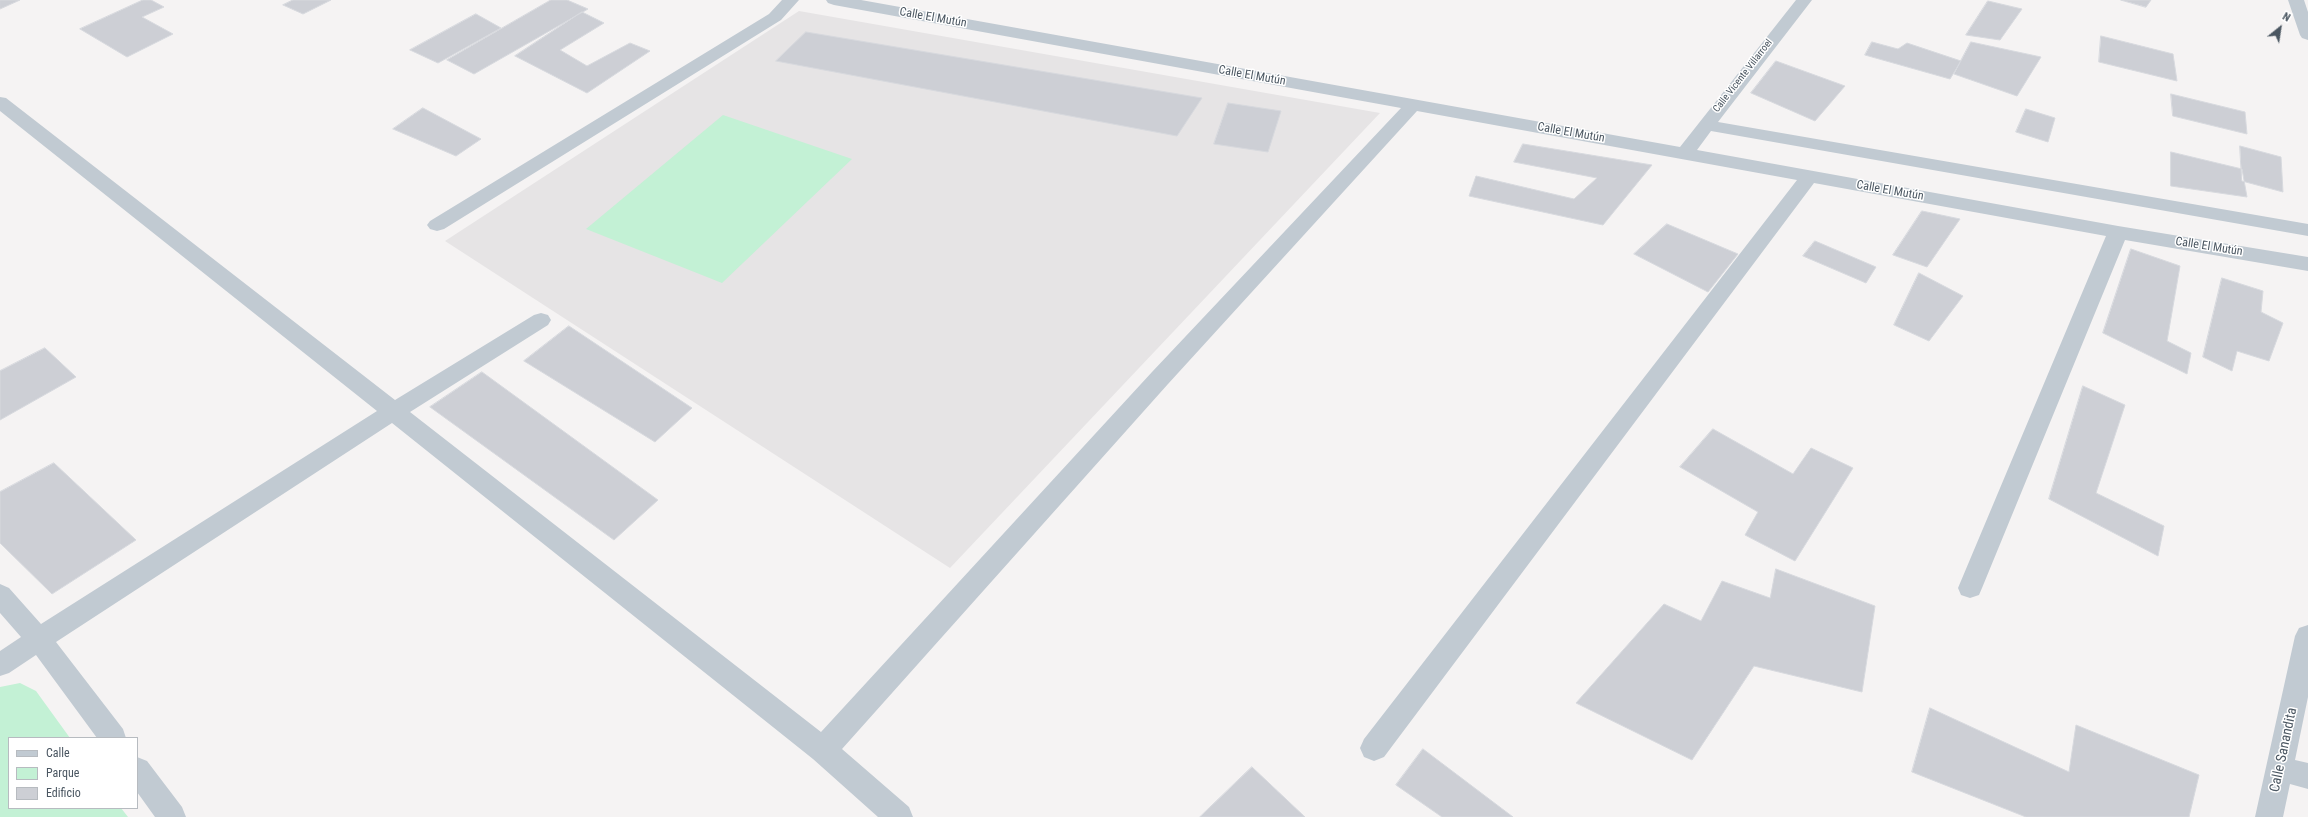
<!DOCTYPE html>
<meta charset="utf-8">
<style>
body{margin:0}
#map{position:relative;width:2308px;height:817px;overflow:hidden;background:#f5f3f3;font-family:"Roboto Condensed",sans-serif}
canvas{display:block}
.legend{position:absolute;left:8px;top:737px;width:130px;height:72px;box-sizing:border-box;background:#fff;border:1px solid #b7bbc0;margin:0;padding:5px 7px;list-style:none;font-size:12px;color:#4a5661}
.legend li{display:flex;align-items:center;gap:8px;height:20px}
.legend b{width:20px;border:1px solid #b7bbc0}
.north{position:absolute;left:2260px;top:8px;width:40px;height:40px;-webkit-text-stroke:3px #fff;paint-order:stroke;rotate:30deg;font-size:11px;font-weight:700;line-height:16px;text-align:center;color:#4a5661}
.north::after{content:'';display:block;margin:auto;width:14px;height:18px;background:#4a5661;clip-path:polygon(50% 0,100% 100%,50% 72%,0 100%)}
</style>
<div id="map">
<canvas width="2308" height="817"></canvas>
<ul class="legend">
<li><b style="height:5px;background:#c1cad2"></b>Calle</li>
<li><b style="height:11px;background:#c3f1d5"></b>Parque</li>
<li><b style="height:11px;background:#cdcfd5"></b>Edificio</li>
</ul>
<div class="north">N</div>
</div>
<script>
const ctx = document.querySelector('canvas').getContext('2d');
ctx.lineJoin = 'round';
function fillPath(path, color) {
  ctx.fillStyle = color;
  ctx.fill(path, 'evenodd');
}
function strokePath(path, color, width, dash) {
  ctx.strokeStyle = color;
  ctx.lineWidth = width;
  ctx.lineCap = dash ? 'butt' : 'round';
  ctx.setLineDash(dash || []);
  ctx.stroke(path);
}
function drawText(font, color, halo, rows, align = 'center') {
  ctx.font = font + ' "Roboto Condensed",sans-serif';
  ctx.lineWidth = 3;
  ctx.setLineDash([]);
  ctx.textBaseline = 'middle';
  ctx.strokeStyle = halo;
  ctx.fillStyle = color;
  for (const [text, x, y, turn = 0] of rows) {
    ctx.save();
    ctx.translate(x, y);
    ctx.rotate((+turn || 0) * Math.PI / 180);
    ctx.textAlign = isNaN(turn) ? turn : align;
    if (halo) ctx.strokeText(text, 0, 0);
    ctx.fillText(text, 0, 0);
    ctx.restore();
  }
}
fillPath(new Path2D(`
 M 799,11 L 1380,113 L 950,568 L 445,241 Z`), '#e6e4e5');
fillPath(new Path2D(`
 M 723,115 L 852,159 L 722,283 L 586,229 Z
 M 20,683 L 36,691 L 70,738 L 9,738 L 9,808 L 121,808 L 128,817 L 0,817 L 0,687 Z`), '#c3f1d5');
const building = new Path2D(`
 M 0,0 L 20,0 L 0,9 Z
 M 143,0 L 151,0 L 164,7 L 142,17 L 173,34 L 127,57 L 80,29 Z
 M 293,0 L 331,0 L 303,14 L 283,5 Z
 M 551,0 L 567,0 L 588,9 L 474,74 L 447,60 Z
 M 2121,0 L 2151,0 L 2146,7 Z
 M 1988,1 L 2022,9 L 2000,40 L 1966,35 Z
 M 582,12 L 604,23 L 560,50 L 587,66 L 630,43 L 650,51 L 587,93 L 515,56 Z
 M 476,14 L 501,28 L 438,63 L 410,50 Z
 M 806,32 L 1202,98 L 1177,136 L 776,61 Z
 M 2101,36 L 2173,54 L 2177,81 L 2099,62 Z
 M 1872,42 L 1898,49 L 1907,43 L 1961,61 L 1950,79 L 1865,55 Z
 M 1971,42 L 2041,57 L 2017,96 L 1954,74 Z
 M 1776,61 L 1845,86 L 1815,121 L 1751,93 Z
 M 2171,94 L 2245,112 L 2247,134 L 2173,116 Z
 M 1228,103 L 1281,111 L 1268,152 L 1214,144 Z
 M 423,108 L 481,139 L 456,156 L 393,129 Z
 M 2026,109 L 2055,118 L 2048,142 L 2016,132 Z
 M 1523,144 L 1652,165 L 1603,225 L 1469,196 L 1476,176 L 1574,199 L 1597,178 L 1514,162 Z
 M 2240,146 L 2281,157 L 2283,192 L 2242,181 Z
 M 2171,152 L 2242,169 L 2247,197 L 2171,186 Z
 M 1922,211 L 1960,219 L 1927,267 L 1893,255 Z
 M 1667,224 L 1738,254 L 1708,292 L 1634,254 Z
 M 1815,241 L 1876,267 L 1866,283 L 1803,256 Z
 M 2131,249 L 2180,266 L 2167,341 L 2191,353 L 2187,374 L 2103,333 Z
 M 1919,273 L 1963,296 L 1929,341 L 1894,325 Z
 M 2222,278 L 2263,291 L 2261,312 L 2283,323 L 2269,361 L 2237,351 L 2232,371 L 2203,357 Z
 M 569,326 L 692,408 L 655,442 L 524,361 Z
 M 45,348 L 76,377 L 0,420 L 0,371 Z
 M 482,372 L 658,500 L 614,540 L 430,407 Z
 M 2083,386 L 2125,405 L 2096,493 L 2164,526 L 2158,556 L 2049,499 Z
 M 1713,429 L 1793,474 L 1811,448 L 1853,468 L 1795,561 L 1745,535 L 1758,512 L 1680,467 Z
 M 54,463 L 136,540 L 52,594 L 0,543 L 0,492 Z
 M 1776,569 L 1875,606 L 1862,692 L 1754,666 L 1692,760 L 1576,703 L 1664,604 L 1701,621 L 1722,581 L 1770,598 Z
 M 1930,708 L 2069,772 L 2076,725 L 2199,775 L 2189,817 L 2026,817 L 1912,772 Z
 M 1423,749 L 1513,817 L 1442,817 L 1396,785 Z
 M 1252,767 L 1305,817 L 1200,817 Z`);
fillPath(building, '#cdcfd5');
strokePath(building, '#d7d9de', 1);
fillPath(new Path2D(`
 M 782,0 L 799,0 L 781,20 L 444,229 L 437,231 L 430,229 L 427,225 L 430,221 L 769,14 Z
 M 826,0 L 861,0 L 1680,147 L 1796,0 L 1812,0 L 1718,122 L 2308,224 L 2308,236 L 1711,131 L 1697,150 L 2118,226 L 2308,257 L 2308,271 L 2125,240 L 1982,588 L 1979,595 L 1970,598 L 1961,595 L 1958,588 L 2106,236 L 1814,183 L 1384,757 L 1374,761 L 1364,757 L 1360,748 L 1364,739 L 1797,180 L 1417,111 L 1168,384 L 842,749 L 909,807 L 913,817 L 878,817 L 813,759 L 392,423 L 56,642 L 123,729 L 126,738 L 97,738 L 36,655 L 9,673 L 0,676 L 0,651 L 21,637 L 0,613 L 0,584 L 9,588 L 41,624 L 377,411 L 0,111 L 0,97 L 6,98 L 395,400 L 534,315 L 541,313 L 548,315 L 551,320 L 548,325 L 410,412 L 821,732 L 1152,372 L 1401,108 L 834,5 L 828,3 Z
 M 2288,0 L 2304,0 L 2308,12 L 2308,40 L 2302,38 L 2300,35 Z
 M 2308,625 L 2308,697 L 2295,760 L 2308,763 L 2308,789 L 2290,784 L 2283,817 L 2255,817 L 2295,636 L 2299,628 Z
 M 137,757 L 147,761 L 182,807 L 186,817 L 155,817 L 137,792 Z`), '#c1cad2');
drawText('10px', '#4a5661', '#fff', [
 ["Calle Vicente Villarroel",1743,76,-52]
]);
drawText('12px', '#4a5661', '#fff', [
 ["Calle El Mutún",933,18,10],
 ["Calle El Mutún",1252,76,10],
 ["Calle El Mutún",1571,133,10],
 ["Calle El Mutún",1890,191,10],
 ["Calle El Mutún",2209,247,9]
]);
drawText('14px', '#4a5661', '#fff', [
 ["Calle Sanandita",2284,750,-78]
]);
</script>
